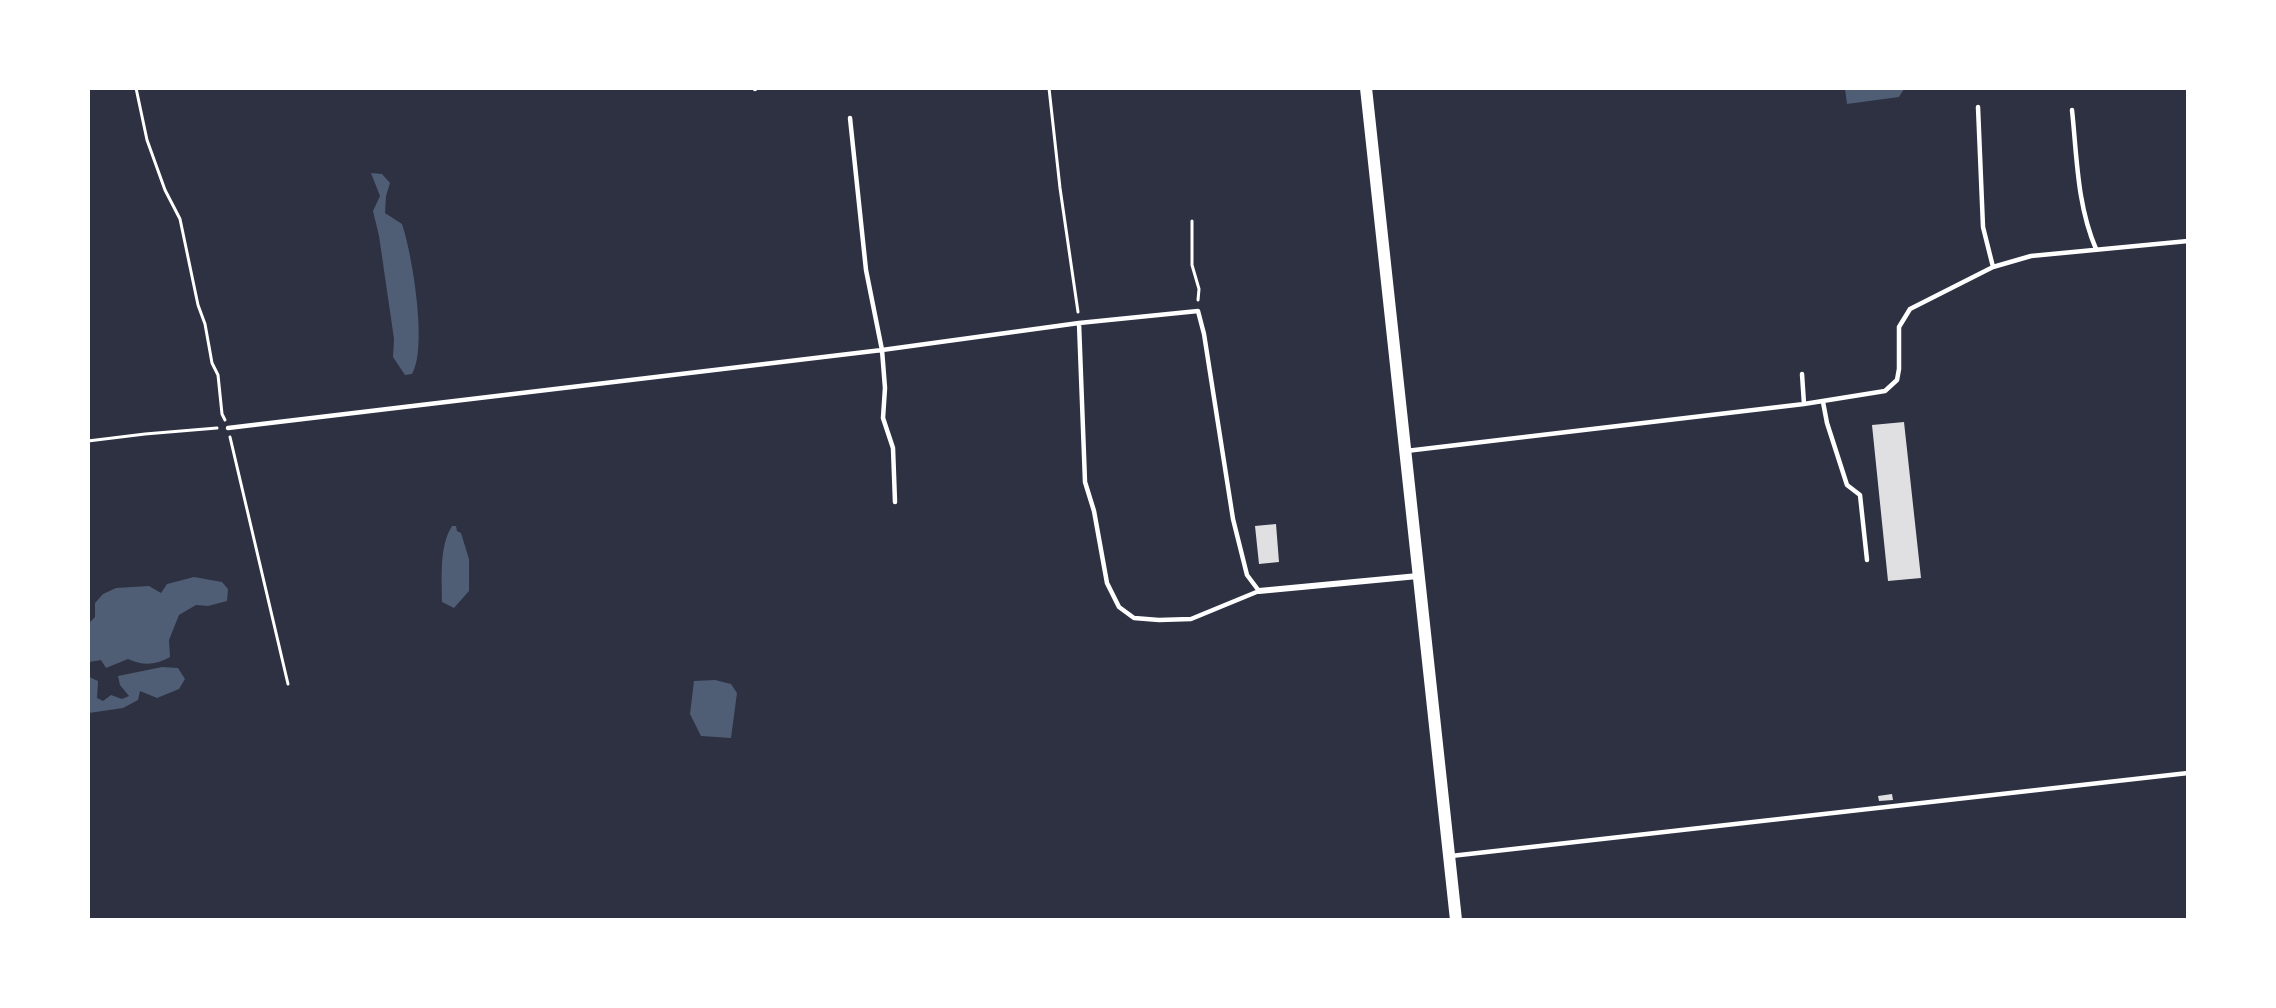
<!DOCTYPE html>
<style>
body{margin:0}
#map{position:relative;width:2276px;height:1008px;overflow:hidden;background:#2d3142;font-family:"Fira Sans Condensed",sans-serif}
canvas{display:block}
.frame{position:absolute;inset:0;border:90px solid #fff;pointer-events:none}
</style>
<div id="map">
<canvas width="2276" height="1008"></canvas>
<div class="frame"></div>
</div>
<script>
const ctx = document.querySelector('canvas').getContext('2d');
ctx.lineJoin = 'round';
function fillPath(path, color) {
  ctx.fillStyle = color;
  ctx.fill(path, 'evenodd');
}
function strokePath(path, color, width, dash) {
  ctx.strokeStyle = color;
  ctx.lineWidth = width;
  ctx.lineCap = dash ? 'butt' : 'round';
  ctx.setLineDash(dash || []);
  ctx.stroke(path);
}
fillPath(new Path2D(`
 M 1845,89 L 1845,88 L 1904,89 L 1899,97 L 1847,104 Z
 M 371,173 L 382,174 L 390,183 L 386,196 L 385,213 L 402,224 C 412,253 428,348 412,374 L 405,375 L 393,357 L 394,339 L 379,236 L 373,211 L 380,196 Z
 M 452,526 L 456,526 L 457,531 L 461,533 L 469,559 L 469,591 L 454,608 L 442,602 C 442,578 439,546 452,526 Z
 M 194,577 L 222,582 L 228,589 L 227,601 L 208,606 L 196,605 L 179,615 L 169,640 L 170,657 C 156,665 143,666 128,659 L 106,668 L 101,660 L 89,662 L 89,623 L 95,617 L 95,603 L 103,594 L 116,588 L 149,586 L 161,593 L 167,584 Z
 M 162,667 L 178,668 L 185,679 L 179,689 L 157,698 L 140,691 L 138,700 L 123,708 L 89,713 L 89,677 L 98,681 L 97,698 L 103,701 L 111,695 L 122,699 L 129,696 L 120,685 L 118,676 Z
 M 715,680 L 731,684 L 737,693 L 731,738 L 701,736 L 690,714 L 694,681 Z`), '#4f5d75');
fillPath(new Path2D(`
 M 1904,422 L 1921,578 L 1888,581 L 1872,425 Z
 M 1276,524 L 1279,562 L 1259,564 L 1255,526 Z
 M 1892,794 L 1893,800 L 1879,801 L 1878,796 Z`), '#e0e0e3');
strokePath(new Path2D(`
 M 136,88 L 147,140 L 165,190 L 180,219 L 198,305 L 205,324 L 212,363 L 218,375 L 222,414 L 225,420
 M 1049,88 L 1060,188 L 1078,312
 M 1192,221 L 1192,265 L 1199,289 L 1198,300
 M 230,437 L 288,684
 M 88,441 L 145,434 L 217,428`), '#fff', 3);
strokePath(new Path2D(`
 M 755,88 L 755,89
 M 1978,107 L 1983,227 L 1993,267
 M 2072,110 C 2077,157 2077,205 2096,249
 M 850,118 L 866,270 L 882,350 L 885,388 L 883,418 L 893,448 L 895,502
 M 1802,374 L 1804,404
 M 1823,402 L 1827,423 L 1847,485 L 1860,495 L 1867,560
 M 228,428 L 882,350 L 1079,323 L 1198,311 L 1204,334 L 1233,519 L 1247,575 L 1259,591 L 1191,619 L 1159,620 L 1134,618 L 1119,607 L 1107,583 L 1094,511 L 1085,482 L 1079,323
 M 1406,451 L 1804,404 L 1885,391 L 1897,380 L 1899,369 L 1899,327 L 1910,309 L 1993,267 L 2031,256 L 2188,241
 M 1451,856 L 2188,773`), '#fff', 4.5);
strokePath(new Path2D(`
 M 1259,591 L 1418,576`), '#fff', 6);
strokePath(new Path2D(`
 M 1366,88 L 1456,920`), '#fff', 12);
</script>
